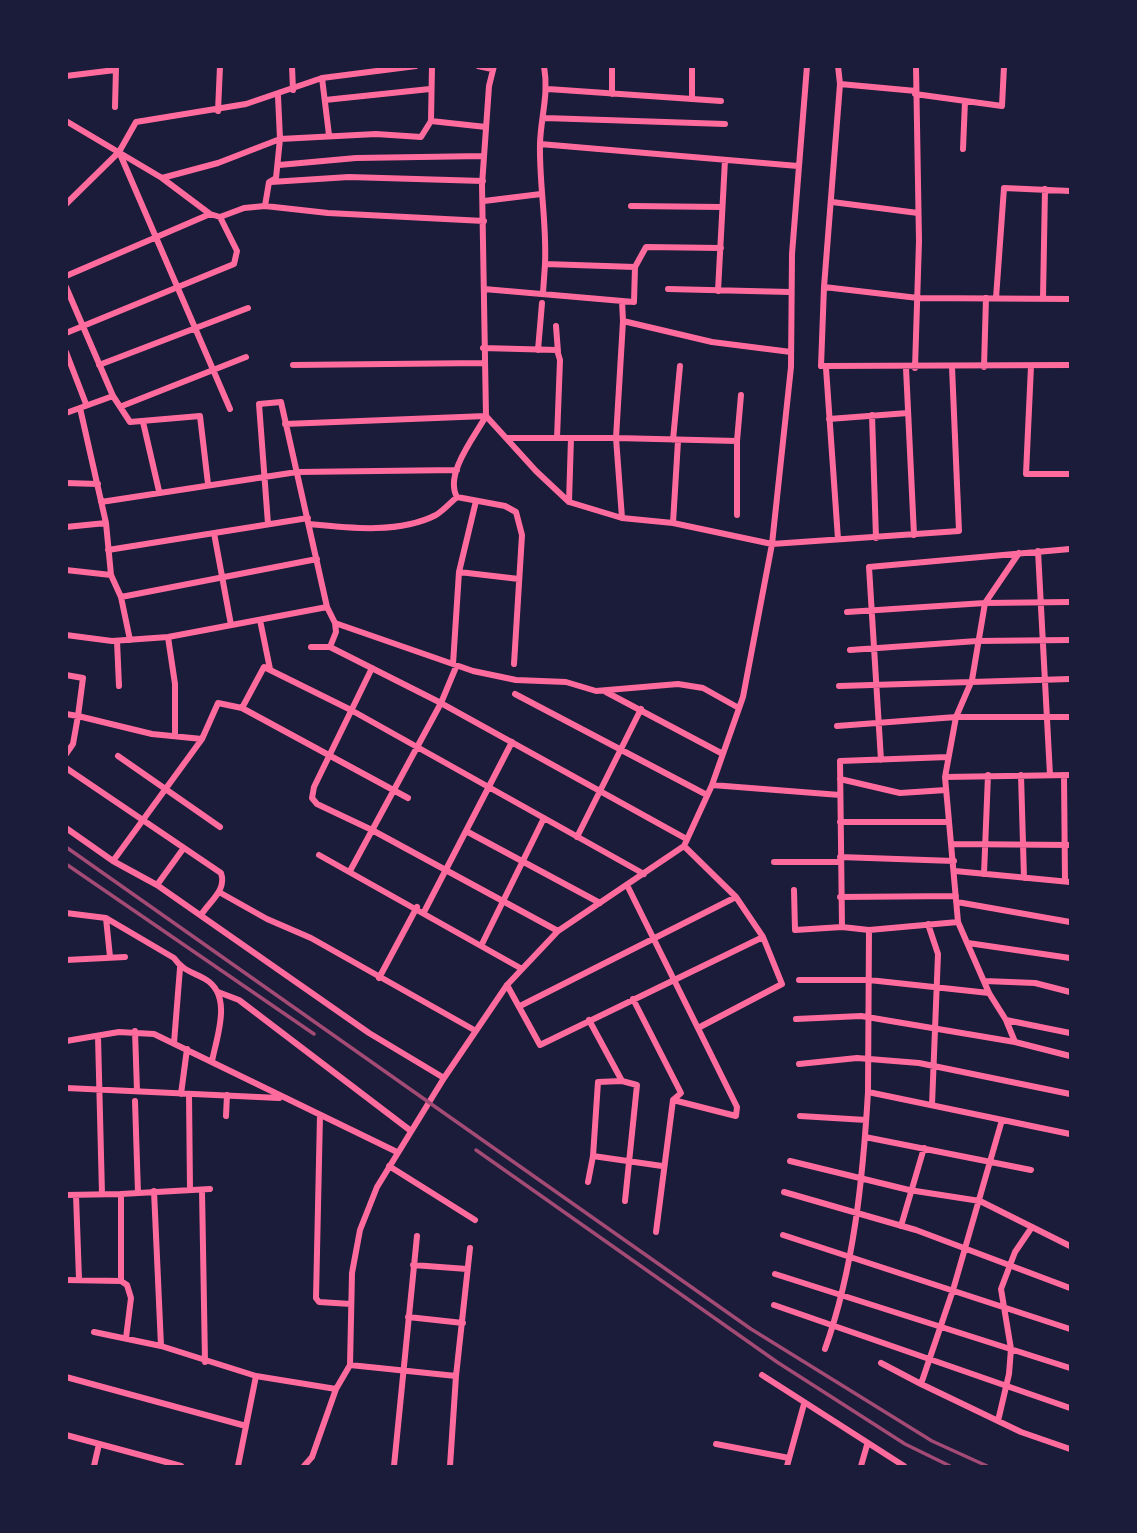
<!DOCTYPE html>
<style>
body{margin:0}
#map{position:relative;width:1137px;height:1533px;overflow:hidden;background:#1b1b3a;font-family:"Playfair Display",serif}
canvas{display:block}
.frame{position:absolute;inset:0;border:68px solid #1b1b3a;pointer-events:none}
</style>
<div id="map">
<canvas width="1137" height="1533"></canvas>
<div class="frame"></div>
</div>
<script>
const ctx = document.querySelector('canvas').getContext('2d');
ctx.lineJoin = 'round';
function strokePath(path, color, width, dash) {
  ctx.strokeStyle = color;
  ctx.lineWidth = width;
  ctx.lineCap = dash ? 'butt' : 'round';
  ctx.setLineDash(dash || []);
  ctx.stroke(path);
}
strokePath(new Path2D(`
 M 292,66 L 293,90
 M 478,66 L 492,69
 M 494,66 L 489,86 L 482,185 L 486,416 L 536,471 L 569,502 L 622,518 L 616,438 L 506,438
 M 612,66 L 612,94
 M 838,66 L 840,84 L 824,287 L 821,366 L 1070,365
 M 66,76 L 115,70
 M 322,78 L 329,135
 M 840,84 L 916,91
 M 548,89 L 721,101
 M 915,94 L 1002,106 L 1004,66
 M 692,97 L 692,66
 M 325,100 L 430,89
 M 115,107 L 116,68
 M 218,111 L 220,66
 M 545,118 L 725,124
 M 66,121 L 162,178 L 210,214 L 220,217 L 244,208 L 265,206 L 269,182 L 276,178 L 280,139 L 278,96
 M 431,121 L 486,127
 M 540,144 L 798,166
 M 963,149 L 965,101
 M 120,154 L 230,409
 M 279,165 L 356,158 L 484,156
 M 162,178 L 218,163 L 280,139 L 376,134 L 421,137 L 431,121 L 432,66
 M 271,182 L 349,177 L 483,181
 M 484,201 L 541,194
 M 832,202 L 918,213
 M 66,204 L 119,152 L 136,122 L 246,104 L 322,78 L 416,66
 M 265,206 L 328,213 L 484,221
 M 631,206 L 721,207
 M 635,267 L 646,247 L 721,248
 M 66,276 L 210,214
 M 66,287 L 113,396 L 130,422 L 200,416 L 208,484
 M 824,287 L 918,298 L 1070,299
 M 484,289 L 634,302 L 635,267 L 545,264 C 547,223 539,184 540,143 C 541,116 549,94 544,66
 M 668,289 L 790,292
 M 718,291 L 725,160
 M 543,293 L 545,264
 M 996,298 L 1004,188 L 1070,191
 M 1043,298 L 1045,189
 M 622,301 L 623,321 L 712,342 L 791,352
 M 623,321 L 616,438 L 737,441
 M 556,326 L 558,352
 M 66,333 L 234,264 L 237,251 L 220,217
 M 483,348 L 557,350 L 560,360 L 557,438
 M 538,350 L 542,303
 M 66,352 L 86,404
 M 99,365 L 248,308
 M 293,365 L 483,363
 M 1031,366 L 1026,474 L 1070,474
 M 984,367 L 986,298
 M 826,368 L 838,539
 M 906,368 L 914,535
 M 915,368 L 919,241 L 916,66
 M 122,406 L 246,357
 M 80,408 L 106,523 L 111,575 L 121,597 L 130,640
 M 66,413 L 113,396
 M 872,415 L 876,538
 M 829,419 L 908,413
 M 143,422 L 159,491
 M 285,424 L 486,416 C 475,436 444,474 457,497 L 505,506 L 516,512 L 522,535 L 514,664
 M 673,440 L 680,366
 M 66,483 L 98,484
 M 101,502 L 297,472 L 457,470
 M 569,502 L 571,438
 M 737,515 L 737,441 L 741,395
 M 622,518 L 673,523 L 772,544 L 959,531 L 952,367
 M 673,523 L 678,441
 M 268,524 L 259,404 L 281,402 L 327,607 L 335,623 L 473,671 L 516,680 L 566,682 L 596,691 L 678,684 L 703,688 L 737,707
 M 309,524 C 349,528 399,534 436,515 C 443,511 450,503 457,497
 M 66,527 L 106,523
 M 214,533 L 231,625
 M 108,550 L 308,518
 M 1038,551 L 1050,775
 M 1019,553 L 985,603 L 972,680 L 956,717 L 945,777 L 958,922 L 989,993 L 1006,1020 L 1070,1033
 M 66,570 L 111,575
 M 459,572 L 519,579
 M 121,597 L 317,559
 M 847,612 L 985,603 L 1070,602
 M 260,620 L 270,669
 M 335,623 L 336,632 L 330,647 L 441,703 L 685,838
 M 66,635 L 112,641 L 168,637 L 327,607
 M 168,637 L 175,684 L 175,735
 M 117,641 L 119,686
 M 311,647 L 330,647
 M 850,650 L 977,641 L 1070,640
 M 453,664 L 459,572 L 476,501
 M 372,668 L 314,787 L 312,798 L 317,804 L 372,830 L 558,931
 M 66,675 L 83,678 L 78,716 L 66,714
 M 839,686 L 1070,679
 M 606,692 L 721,753
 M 515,694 L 707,795
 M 837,726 L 956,717 L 1070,717
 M 66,754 L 73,744 L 78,716 L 152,734 L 202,739
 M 118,756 L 220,827
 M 881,760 L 869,567 L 1070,549
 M 66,768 L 221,873 C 227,890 210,901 201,915
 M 1021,775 L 1024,878
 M 1064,775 L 1065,881
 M 945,777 L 1070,775
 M 840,779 L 900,793 L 946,790
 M 712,785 L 840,795
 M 408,798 L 242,708 L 264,667 L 351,710 L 644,874
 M 840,822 L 949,822
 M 66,828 L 113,861 L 157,885 L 369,1033 L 444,1078 L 507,985 L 558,931 L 684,846 L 712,785 L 743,697 L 772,544 L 791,367 L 792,254 L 807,66
 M 466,831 L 600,903
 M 577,837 L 641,709
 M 952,844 L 1070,845
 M 684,846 L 736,897 L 763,937 L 782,984 L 698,1028
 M 319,855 L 522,969
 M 840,857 L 954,861
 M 113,861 L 202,739 L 218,703 L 242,708
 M 774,862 L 840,862
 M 350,871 L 441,703 L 456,667
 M 955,871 L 1070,882
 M 984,874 L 988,775
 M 157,885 L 183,849
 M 627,885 L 737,1107 L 736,1116 L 673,1100
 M 794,890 L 795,930 L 842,927 L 869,930 L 958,922
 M 219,892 L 267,919 L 311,938 L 476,1031
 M 840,897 L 956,896
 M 957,902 L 1070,922
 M 424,912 L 512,742
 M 66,913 L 106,918 L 174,958 C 183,971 193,972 205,979 C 233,995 217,1036 212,1061
 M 106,918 L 110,957
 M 928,924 L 938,954 L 932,1105
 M 842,927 L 840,761 L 948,757
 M 968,943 L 1070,958
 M 482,944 L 544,818
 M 66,960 L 125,957
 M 379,978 L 417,907
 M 799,980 L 869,980 L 989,993
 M 985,981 L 1035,983 L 1070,992
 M 507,985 L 540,1045 L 763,937
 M 218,992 L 239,1000 L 411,1131
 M 633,999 L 681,1093 L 673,1100 L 656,1232
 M 520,1006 L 736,897
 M 796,1019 L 861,1016 L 1015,1042 L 1070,1056
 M 589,1020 L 622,1081
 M 1006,1020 L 1015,1042
 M 135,1031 L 137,1091
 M 98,1036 L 102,1194
 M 66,1041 L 119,1032 L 154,1034 L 397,1152
 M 174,1043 L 180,968
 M 799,1064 L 857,1058 L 919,1063 L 1070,1094
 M 66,1088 L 279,1098
 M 868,1092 L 869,930
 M 181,1094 L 187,1049
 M 189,1094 L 190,1190
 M 135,1101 L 138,1193
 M 320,1115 L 316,1298 L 319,1302 L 351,1304
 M 226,1116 L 227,1095
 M 800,1116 L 866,1120
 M 1002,1120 L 953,1290 L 921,1384 L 1021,1432 L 1070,1449
 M 865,1137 L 1031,1170
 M 790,1161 L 909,1190 L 980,1201 L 1070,1246
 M 389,1166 L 475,1220
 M 588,1182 L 593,1156
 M 202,1190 L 205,1362
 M 154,1191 L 161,1346
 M 784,1192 L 916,1230 L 1070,1288
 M 121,1194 L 210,1189
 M 66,1195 L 121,1194 L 121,1281 L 127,1285 L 131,1298 L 126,1338
 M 76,1195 L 79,1279
 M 625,1201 L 637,1085 L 622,1081 L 598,1082 L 593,1156 L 662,1166
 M 901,1226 L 924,1148
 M 783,1235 L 1070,1329
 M 413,1265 L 467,1269
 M 775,1274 L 1070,1368
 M 66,1280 L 121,1281
 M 774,1305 L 1070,1408
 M 408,1317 L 463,1323
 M 94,1332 L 161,1346 L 256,1376 L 336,1389
 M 825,1349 C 854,1268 863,1177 868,1092 L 1070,1134
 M 881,1363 L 921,1384
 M 350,1365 L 456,1376 L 450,1466
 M 762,1375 L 904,1466
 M 456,1376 L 470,1248
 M 66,1377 L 246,1426 L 238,1466
 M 998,1421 L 1009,1374 L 1011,1349 L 1001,1289 L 1015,1252 L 1032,1227
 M 246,1426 L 256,1376
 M 66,1435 L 181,1466
 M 716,1444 L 789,1458
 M 94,1466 L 99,1444
 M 304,1466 L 312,1457 L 336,1389 L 350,1365 L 352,1273 L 360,1230 L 377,1187 L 444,1078
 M 394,1466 L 417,1236
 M 787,1466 L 804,1404
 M 861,1466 L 867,1445`), '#ff6b9d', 6);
strokePath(new Path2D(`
 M 66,847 L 751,1329 L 932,1441 L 987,1466
 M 66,864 L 314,1034
 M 476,1150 L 777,1362 L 905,1444 L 950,1466`), '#a44b75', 3.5);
</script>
